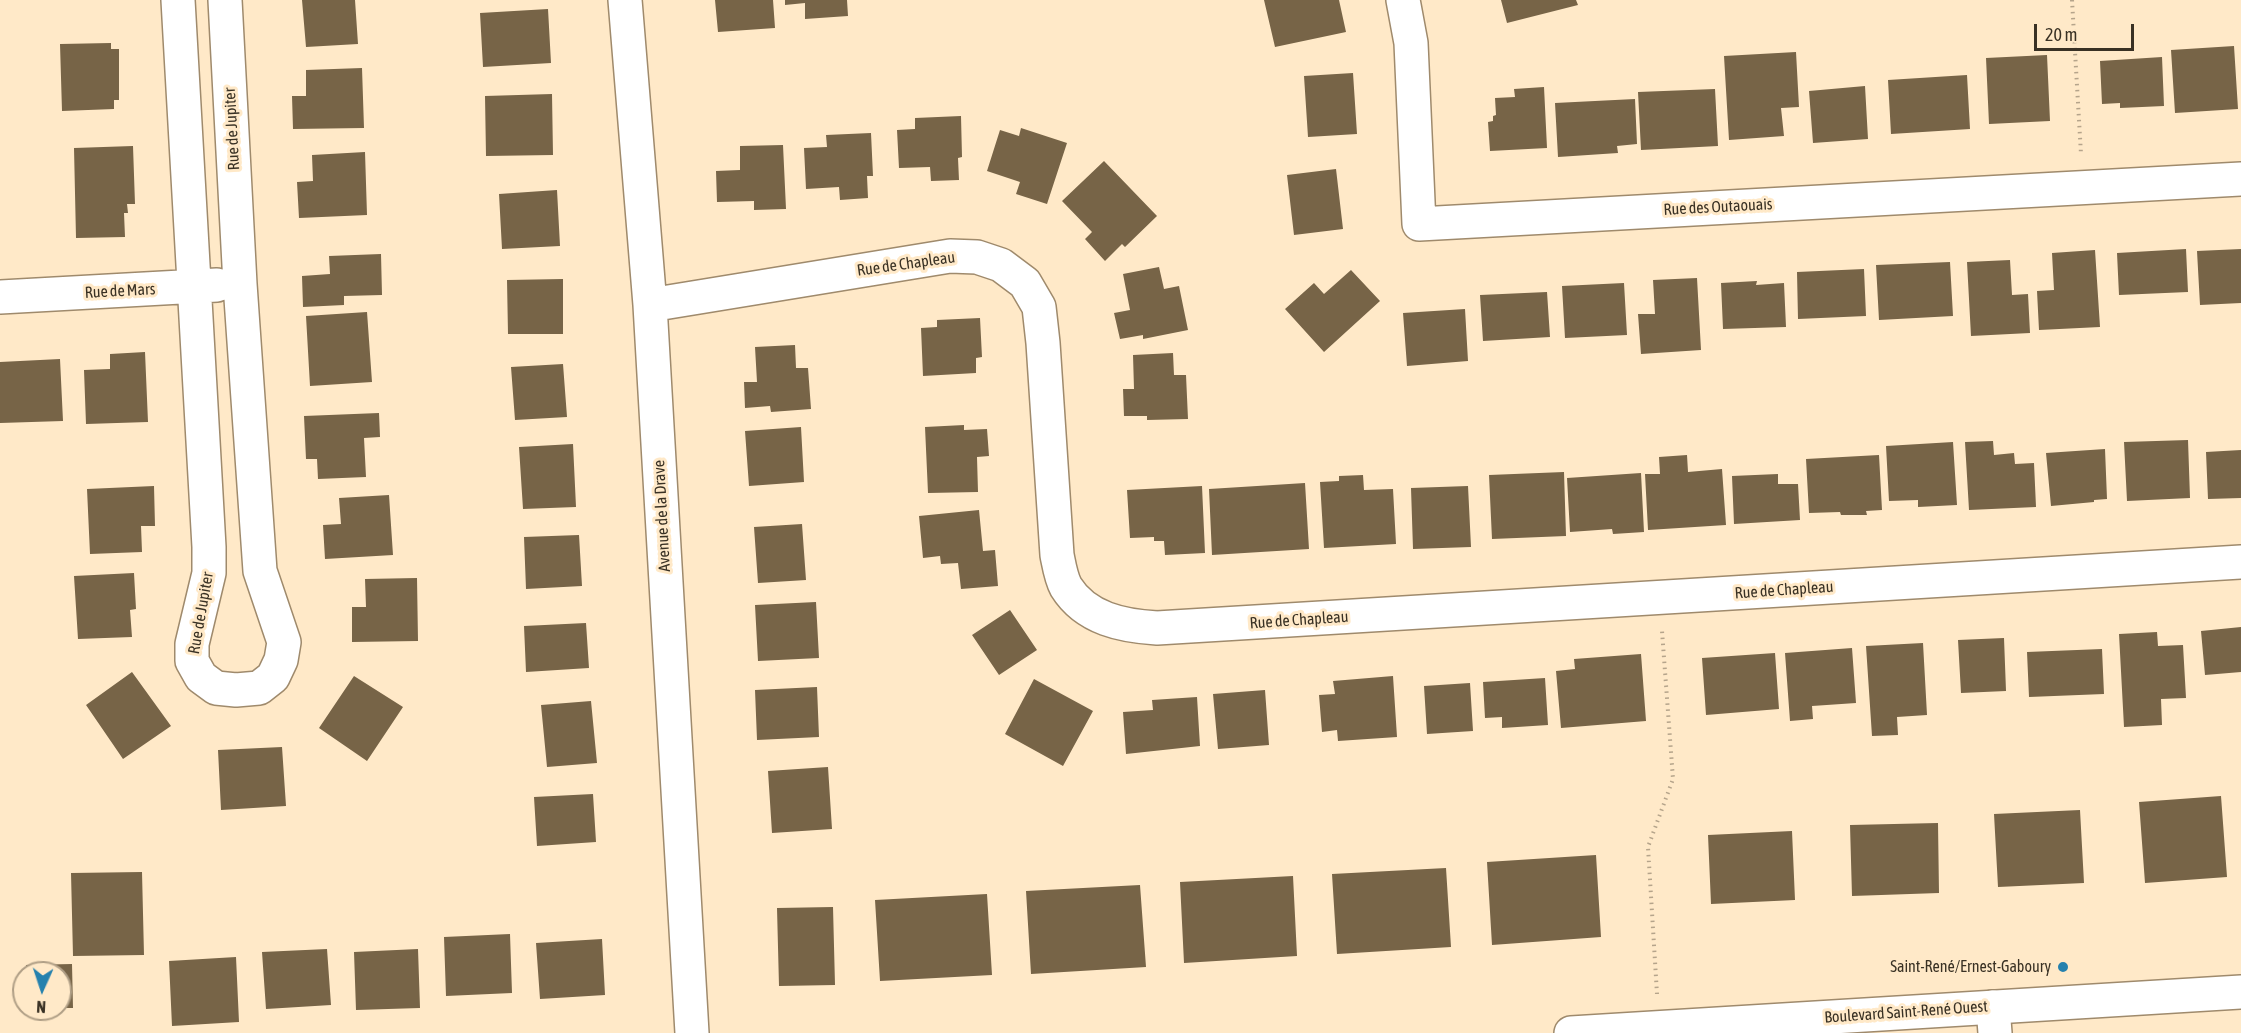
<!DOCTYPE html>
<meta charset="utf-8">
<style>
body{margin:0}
#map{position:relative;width:2241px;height:1033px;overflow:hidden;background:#ffe9c8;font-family:"Asap Condensed",sans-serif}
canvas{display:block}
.north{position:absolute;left:12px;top:961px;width:60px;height:60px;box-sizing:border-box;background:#ffe9c8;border:2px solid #b09f86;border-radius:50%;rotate:183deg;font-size:16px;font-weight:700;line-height:24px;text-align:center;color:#393124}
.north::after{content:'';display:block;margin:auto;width:21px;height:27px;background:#2581ae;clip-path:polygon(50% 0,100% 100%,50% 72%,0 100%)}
.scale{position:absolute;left:2034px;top:24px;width:100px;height:27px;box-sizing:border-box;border:3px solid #393124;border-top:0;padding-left:8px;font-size:18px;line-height:21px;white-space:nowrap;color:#393124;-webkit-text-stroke:4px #ffe9c8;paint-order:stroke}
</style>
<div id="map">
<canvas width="2241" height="1033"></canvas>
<div class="north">N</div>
<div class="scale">20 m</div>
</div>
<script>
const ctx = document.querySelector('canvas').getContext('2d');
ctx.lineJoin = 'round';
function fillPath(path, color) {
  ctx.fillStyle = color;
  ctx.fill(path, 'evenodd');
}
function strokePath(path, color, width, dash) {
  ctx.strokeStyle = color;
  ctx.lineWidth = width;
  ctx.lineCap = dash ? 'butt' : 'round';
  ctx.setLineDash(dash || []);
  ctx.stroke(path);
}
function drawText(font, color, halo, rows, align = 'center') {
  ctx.font = font + ' "Asap Condensed",sans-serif';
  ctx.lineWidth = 6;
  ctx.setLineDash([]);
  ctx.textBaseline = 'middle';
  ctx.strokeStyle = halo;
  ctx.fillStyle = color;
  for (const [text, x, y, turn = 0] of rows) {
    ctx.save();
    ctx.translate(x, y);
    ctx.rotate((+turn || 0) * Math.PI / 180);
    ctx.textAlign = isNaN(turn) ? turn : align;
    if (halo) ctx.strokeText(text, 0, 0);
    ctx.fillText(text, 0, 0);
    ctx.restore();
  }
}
fillPath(new Path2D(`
 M 302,0 L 355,0 L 358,44 L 306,47 Z
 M 715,0 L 773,0 L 775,28 L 718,32 Z
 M 785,0 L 847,0 L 848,16 L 805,19 L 805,3 L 785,5 Z
 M 1264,0 L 1339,0 L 1346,32 L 1275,47 Z
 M 1501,0 L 1576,0 L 1578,5 L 1507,23 Z
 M 548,9 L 551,63 L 483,67 L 480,13 Z
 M 111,43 L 111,49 L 119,49 L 119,100 L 114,100 L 114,109 L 62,111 L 60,44 Z
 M 2234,46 L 2238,109 L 2175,113 L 2171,50 Z
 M 1796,52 L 1799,107 L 1781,108 L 1784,136 L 1729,140 L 1724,56 Z
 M 2047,55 L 2050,121 L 1989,124 L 1986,58 Z
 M 2162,57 L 2164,106 L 2120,108 L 2120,103 L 2102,104 L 2100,61 Z
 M 362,68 L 364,128 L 293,129 L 292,96 L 306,96 L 306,70 Z
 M 1353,73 L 1357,134 L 1308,137 L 1304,76 Z
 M 1967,75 L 1970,129 L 1891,134 L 1888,80 Z
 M 1865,86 L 1868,139 L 1813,143 L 1809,91 Z
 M 1544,87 L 1547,148 L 1490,151 L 1488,122 L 1493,121 L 1493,116 L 1496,115 L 1495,98 L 1515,97 L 1514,89 Z
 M 1715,89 L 1718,146 L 1641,150 L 1638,92 Z
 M 552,94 L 553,155 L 486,156 L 485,96 Z
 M 1635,99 L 1637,144 L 1617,146 L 1618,153 L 1558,157 L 1555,103 Z
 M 961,116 L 962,157 L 958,158 L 959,180 L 931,181 L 930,167 L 899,168 L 897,130 L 915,129 L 915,118 Z
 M 1021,128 L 1067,143 L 1047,204 L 1016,194 L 1020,182 L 987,171 L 1000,130 L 1019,136 Z
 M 871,133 L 873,176 L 867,176 L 868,198 L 840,200 L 839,187 L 806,189 L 804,148 L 827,147 L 826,135 Z
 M 783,145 L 786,209 L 754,210 L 754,201 L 717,202 L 716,171 L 740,170 L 740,146 Z
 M 133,146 L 135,204 L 127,204 L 128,213 L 124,213 L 125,237 L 76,238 L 74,148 Z
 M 365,152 L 367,215 L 299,218 L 297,182 L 313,181 L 312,155 Z
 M 1104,161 L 1157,216 L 1125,247 L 1122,244 L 1105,261 L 1085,239 L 1092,232 L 1062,201 Z
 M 1336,169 L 1343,229 L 1294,235 L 1287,175 Z
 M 557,190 L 560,246 L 502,249 L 499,194 Z
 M 2186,249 L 2188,292 L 2119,295 L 2117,253 Z
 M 2241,249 L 2241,303 L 2200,305 L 2197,251 Z
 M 2095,250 L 2100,327 L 2039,330 L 2037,291 L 2054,290 L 2052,253 Z
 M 381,254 L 382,295 L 344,296 L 344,305 L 303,307 L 302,276 L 330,274 L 329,256 Z
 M 2010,260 L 2012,295 L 2028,294 L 2030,333 L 1971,336 L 1967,262 Z
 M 1950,262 L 1953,316 L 1879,320 L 1876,265 Z
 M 1159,267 L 1164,289 L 1179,286 L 1188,330 L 1143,339 L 1143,335 L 1120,339 L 1114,313 L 1130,310 L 1123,274 Z
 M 1864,269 L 1866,316 L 1798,319 L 1797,272 Z
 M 1351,270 L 1380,301 L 1324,352 L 1285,309 L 1314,283 L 1324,294 Z
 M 1697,278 L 1701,350 L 1641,354 L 1638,314 L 1655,314 L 1653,280 Z
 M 563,279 L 563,334 L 508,334 L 507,280 Z
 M 1757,281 L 1756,285 L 1784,283 L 1786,327 L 1723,329 L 1721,283 Z
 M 1624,283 L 1627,335 L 1565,338 L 1562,286 Z
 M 1547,292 L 1550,337 L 1483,341 L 1480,295 Z
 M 1465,309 L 1468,361 L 1407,366 L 1403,313 Z
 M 367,312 L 372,382 L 310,386 L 306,316 Z
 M 980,318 L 982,357 L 976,358 L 976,373 L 923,376 L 921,328 L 937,327 L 937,320 Z
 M 795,345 L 796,368 L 808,368 L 811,409 L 771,412 L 770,406 L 745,408 L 744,382 L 757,382 L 755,347 Z
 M 145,352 L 148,422 L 86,424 L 84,370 L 110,369 L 110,354 Z
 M 1173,353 L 1174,375 L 1186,375 L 1188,419 L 1147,420 L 1147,416 L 1124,416 L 1123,389 L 1134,389 L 1133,355 Z
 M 60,359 L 63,421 L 0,423 L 0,362 Z
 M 563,364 L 567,417 L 515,420 L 511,367 Z
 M 379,413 L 380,437 L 364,438 L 366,477 L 318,479 L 317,459 L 306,459 L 304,416 Z
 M 964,425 L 964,430 L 987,429 L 989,456 L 977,457 L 978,492 L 928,493 L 925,427 Z
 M 801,427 L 804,482 L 749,486 L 745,431 Z
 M 2188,440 L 2190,498 L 2127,501 L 2124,442 Z
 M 1993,441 L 1994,455 L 2014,453 L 2015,464 L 2034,463 L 2036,507 L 1969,510 L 1965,442 Z
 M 1953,442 L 1957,505 L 1918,507 L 1918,500 L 1889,501 L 1886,446 Z
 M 573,444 L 576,507 L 523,509 L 519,447 Z
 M 2105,449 L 2107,499 L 2094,500 L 2094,502 L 2051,506 L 2046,453 Z
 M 2241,450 L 2241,498 L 2208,499 L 2206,452 Z
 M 1687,455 L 1688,472 L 1722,469 L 1726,525 L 1648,530 L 1645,474 L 1660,474 L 1659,457 Z
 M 1879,455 L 1882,510 L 1866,511 L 1867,515 L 1841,515 L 1840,512 L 1809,513 L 1806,459 Z
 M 1564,472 L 1566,536 L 1492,539 L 1489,475 Z
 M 1641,473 L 1644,532 L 1613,534 L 1612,529 L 1570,532 L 1567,478 Z
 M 1778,474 L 1778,484 L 1798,484 L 1800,520 L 1734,524 L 1732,476 Z
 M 1363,475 L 1364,490 L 1393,489 L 1396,544 L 1324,548 L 1320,482 L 1339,481 L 1339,476 Z
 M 1305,483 L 1309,549 L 1212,555 L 1209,489 Z
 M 154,486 L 155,526 L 141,526 L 142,552 L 90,554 L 87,489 Z
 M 1202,486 L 1205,553 L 1165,555 L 1164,541 L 1154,541 L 1154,537 L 1130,538 L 1127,490 Z
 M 1468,486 L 1471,547 L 1413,549 L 1411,488 Z
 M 389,495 L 393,555 L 325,559 L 323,525 L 341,524 L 339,498 Z
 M 979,510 L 983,551 L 995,550 L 998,586 L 961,589 L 958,563 L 941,564 L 940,556 L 923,558 L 919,516 Z
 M 802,524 L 806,580 L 758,583 L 754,527 Z
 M 579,535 L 582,586 L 526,589 L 524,537 Z
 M 134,573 L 136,609 L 130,610 L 132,637 L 78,639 L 74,576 Z
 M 417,578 L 418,641 L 352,642 L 352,607 L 366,607 L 365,579 Z
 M 816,602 L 819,658 L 758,661 L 755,605 Z
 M 1010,610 L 1037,650 L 999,675 L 972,635 Z
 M 586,623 L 589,668 L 526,672 L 524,626 Z
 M 2241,627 L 2241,672 L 2205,675 L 2201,631 Z
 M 2157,632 L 2158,646 L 2183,645 L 2186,698 L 2161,699 L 2162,725 L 2124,727 L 2119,634 Z
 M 2004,638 L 2006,691 L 1961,693 L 1958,640 Z
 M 1923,643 L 1927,715 L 1897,717 L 1898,735 L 1872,736 L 1866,646 Z
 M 1852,648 L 1856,703 L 1812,706 L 1813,719 L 1790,721 L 1785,653 Z
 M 2102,649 L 2104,694 L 2029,697 L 2027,652 Z
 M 1775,653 L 1779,709 L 1706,715 L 1702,658 Z
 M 1641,654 L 1646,721 L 1561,728 L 1556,671 L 1575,669 L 1574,659 Z
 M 132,672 L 171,726 L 123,759 L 86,705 Z
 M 354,676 L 403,707 L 367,761 L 319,728 Z
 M 1393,676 L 1397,737 L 1338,741 L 1337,730 L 1322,732 L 1319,695 L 1335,694 L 1333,681 Z
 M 1545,678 L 1548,725 L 1502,728 L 1502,717 L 1485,718 L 1483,682 Z
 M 1034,679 L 1093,711 L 1063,766 L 1005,734 Z
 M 1470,683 L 1473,731 L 1427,734 L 1424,686 Z
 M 817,687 L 819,737 L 757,740 L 755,690 Z
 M 1265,690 L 1269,745 L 1218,749 L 1213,694 Z
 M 1197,697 L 1200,746 L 1126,754 L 1123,712 L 1153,710 L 1152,700 Z
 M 591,701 L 597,763 L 547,767 L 541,705 Z
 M 282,747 L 286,806 L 221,810 L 218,750 Z
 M 828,767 L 832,829 L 772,833 L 768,771 Z
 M 593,794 L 596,842 L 537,846 L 534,797 Z
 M 2221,796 L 2227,877 L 2145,883 L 2139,802 Z
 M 2080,810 L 2084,883 L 1998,887 L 1994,814 Z
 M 1938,823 L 1939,893 L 1852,896 L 1850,825 Z
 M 1792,831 L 1795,900 L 1711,904 L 1708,835 Z
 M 1596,855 L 1601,937 L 1492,945 L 1487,862 Z
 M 1446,868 L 1451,947 L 1337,954 L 1332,874 Z
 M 142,872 L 144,955 L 73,956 L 71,873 Z
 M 1293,876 L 1297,956 L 1184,963 L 1180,882 Z
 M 1140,885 L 1146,967 L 1031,974 L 1026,891 Z
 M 987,894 L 992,975 L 880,981 L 875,900 Z
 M 833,907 L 835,985 L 779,986 L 777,908 Z
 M 510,934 L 512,993 L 446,996 L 444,937 Z
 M 602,939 L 605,995 L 540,999 L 536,943 Z
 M 327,949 L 331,1005 L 266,1009 L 262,952 Z
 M 418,949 L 420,1008 L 356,1010 L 354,952 Z
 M 236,957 L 239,1022 L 172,1026 L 169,961 Z
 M 72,964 L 73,1008 L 60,1008 L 60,973 L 26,973 L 26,965 Z`), '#776447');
const minor = new Path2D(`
 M 178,0 L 209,547 L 209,573 L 192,644 L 192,661 L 201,677 L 216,688 L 236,690 L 259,688 L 273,677 L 281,660 L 284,642 L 260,571 L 240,284 L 225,0
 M 625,0 L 650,305 L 692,1033
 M 1403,0 L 1411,43 L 1419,224 L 2241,179
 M 0,297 L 217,285
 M 650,305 L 950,256 L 977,257 L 1001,265 L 1025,283 L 1039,307 L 1043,343 L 1057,555 C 1059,565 1061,578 1066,587 C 1086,619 1123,626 1157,628 L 2241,562
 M 1993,1007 L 1995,1033`);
const tertiary = new Path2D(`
 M 1571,1033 L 2241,992`);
strokePath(minor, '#9f8a6c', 36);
strokePath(tertiary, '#9f8a6c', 36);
strokePath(new Path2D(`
 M 2072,0 L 2081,154
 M 1657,994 L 1648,847 L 1673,779 L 1662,631`), '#b5a48b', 4, [1.5, 4.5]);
strokePath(minor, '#fff', 33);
strokePath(tertiary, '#fff', 33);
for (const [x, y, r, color] of [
 [2063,967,6,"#2581ae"]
]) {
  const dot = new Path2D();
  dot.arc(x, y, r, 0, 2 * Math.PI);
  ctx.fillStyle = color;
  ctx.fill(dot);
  strokePath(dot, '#ffe9c8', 2);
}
drawText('16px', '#393124', '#ffe9c8', [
 ["Rue de Jupiter",232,129,-93],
 ["Rue des Outaouais",1718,207,-3],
 ["Rue de Chapleau",906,264,-8],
 ["Rue de Mars",120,291,-3],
 ["Avenue de la Drave",662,516,-93],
 ["Rue de Chapleau",1784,590,-4],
 ["Rue de Jupiter",201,613,-80],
 ["Rue de Chapleau",1299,620,-4],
 ["Boulevard Saint-René Ouest",1906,1012,-4]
]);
drawText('16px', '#393124', '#ffe9c8', [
 ["Saint-René/Ernest-Gaboury",2051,967]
], 'right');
</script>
